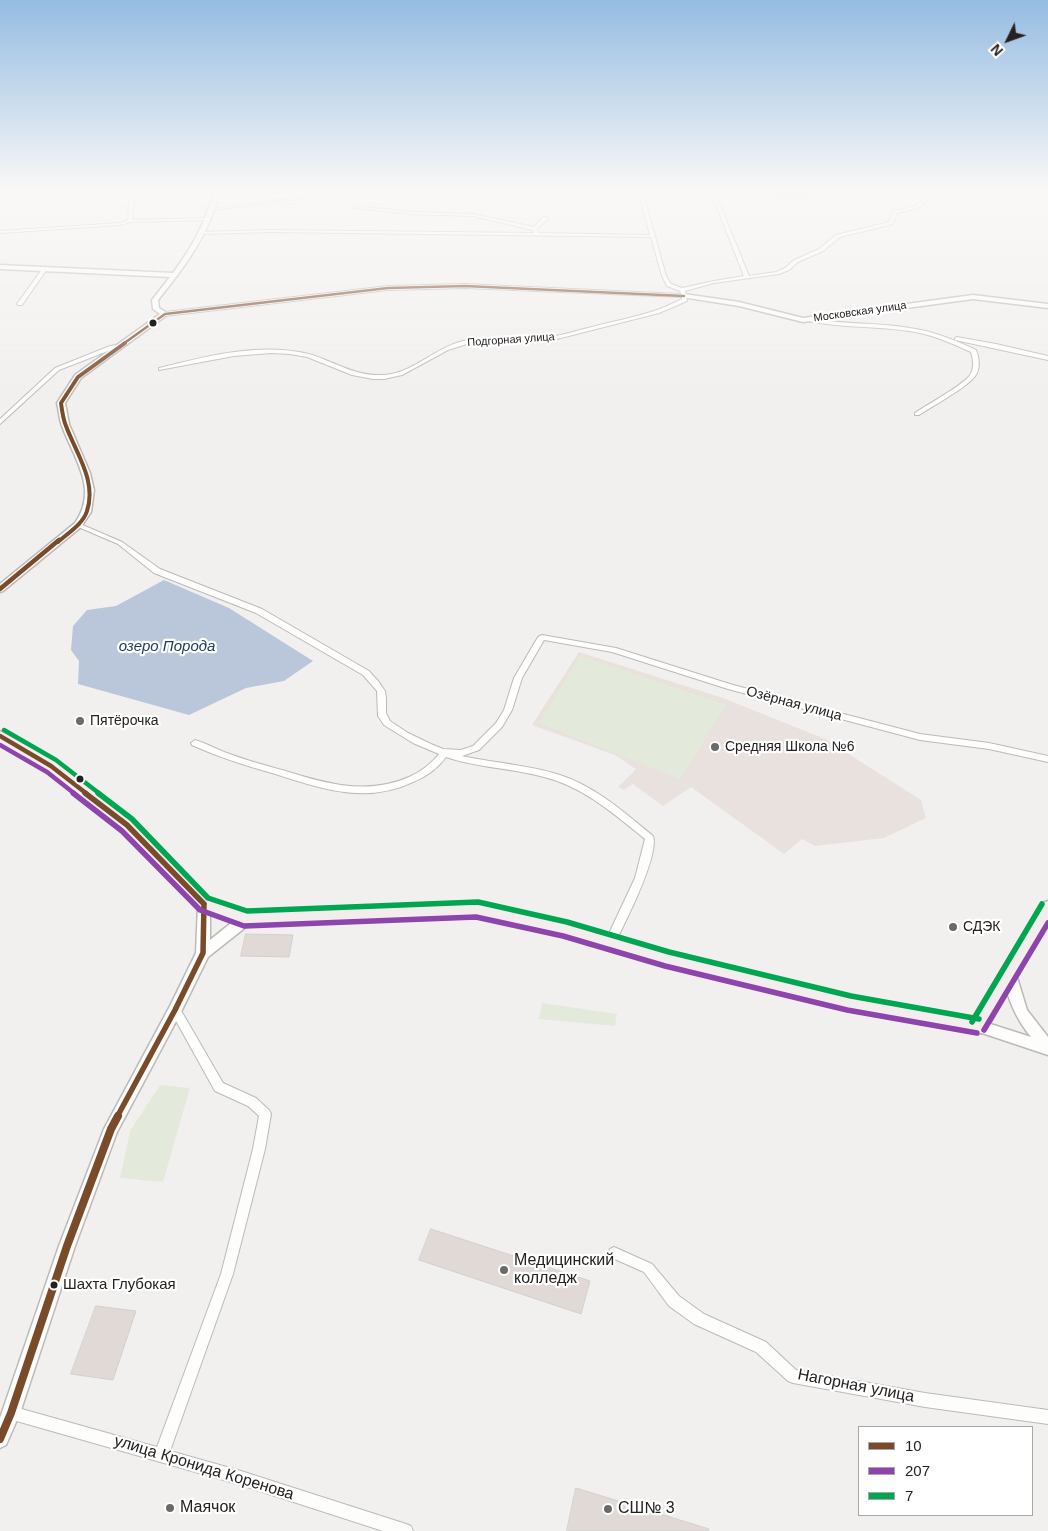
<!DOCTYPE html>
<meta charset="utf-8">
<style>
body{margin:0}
#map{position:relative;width:1048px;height:1531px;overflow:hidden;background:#f2f0ee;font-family:Arial,sans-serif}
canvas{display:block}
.legend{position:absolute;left:858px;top:1426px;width:175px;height:90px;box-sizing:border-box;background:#fff;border:1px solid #a7a7a6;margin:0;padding:6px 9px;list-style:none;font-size:15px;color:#242221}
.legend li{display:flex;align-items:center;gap:10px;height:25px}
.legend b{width:25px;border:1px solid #a7a7a6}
.north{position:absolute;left:983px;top:15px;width:50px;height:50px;-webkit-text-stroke:4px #fff;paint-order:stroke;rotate:228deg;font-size:14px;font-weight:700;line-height:20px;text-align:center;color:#242221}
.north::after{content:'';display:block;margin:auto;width:18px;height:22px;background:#242221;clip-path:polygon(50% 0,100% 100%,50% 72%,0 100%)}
</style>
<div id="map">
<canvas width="1048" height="1531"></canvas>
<ul class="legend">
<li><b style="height:6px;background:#7a4b2a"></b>10</li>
<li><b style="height:6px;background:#8e44ad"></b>207</li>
<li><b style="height:6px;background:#00a651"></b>7</li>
</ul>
<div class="north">N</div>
</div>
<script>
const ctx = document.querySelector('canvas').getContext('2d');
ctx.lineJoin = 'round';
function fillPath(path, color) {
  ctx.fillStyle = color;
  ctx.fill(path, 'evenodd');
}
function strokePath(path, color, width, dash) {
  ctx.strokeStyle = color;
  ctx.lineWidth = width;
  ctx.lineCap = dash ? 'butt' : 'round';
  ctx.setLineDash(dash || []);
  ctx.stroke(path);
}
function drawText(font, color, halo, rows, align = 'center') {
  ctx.font = font + ' Arial,sans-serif';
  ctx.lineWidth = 4.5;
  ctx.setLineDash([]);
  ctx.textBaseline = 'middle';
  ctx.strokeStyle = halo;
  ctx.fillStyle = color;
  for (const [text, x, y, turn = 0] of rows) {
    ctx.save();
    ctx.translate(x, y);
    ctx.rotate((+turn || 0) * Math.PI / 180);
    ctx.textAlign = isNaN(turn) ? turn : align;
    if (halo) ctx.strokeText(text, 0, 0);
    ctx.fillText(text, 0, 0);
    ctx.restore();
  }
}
fillPath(new Path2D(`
 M 579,652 L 723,698 L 825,739 L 921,800 L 926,818 L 884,838 L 815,846 L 802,839 L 784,854 L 691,787 L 663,806 L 633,784 L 623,790 L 618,787 L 636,769 L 615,755 L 532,725 Z`), '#e9e1dd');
fillPath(new Path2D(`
 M 580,656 L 726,705 L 680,779 L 539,723 Z
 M 542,1003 L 617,1014 L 615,1026 L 539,1019 Z
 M 160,1085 L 190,1088 L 163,1182 L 120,1178 L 130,1131 Z`), '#e4eadb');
fillPath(new Path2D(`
 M 720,190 L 850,190 C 829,202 745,197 720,190 Z`), '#c6cebc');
fillPath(new Path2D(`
 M 164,580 L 229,608 L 313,661 L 284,681 L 246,688 L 189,715 L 78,684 L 79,661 L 71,650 L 73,626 L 87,610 L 116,606 Z`), '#bac7da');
const building = new Path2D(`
 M 246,934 L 293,935 L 289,957 L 241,956 Z
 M 431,1229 L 590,1281 L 581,1314 L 419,1260 Z
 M 96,1306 L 136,1311 L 113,1380 L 71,1374 Z
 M 576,1488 L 709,1529 L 709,1531 L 567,1531 Z`);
fillPath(building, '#e0d9d5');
strokePath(building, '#d2d0cf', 1);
const minor = new Path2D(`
 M 32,190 L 42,190 L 0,197 L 0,195 Z
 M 130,190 L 134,190 L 132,220 L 208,218 L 210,219 L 208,220 L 130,222 L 120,225 L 0,233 L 0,231 L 120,223 L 128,220 Z
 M 357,190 L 368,190 L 348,194 L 351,195 L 357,206 L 411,212 L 473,214 L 534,227 L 543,217 L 547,217 L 547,219 L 537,229 L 538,233 L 650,235 L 638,190 L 642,190 L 666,276 L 671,284 L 682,288 L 714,281 L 744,276 L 716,205 L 707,195 L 682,190 L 710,193 L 720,205 L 749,276 L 776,272 L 785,268 L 794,260 L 819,249 L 836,235 L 889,222 L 893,211 L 913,207 L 937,190 L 942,190 L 916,209 L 897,213 L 893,224 L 840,237 L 823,251 L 798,262 L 789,270 L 779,274 L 714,283 L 685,291 L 687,301 L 659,313 L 549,341 L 467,344 L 448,350 L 402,375 L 384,379 L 373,379 L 352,375 L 307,357 L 290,354 L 271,353 L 234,356 L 159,370 L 159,368 C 207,356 259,342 309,354 C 333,361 354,376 381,375 C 413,375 436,345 468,340 C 494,337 521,340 548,337 C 561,336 575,331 588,328 C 610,322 633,318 654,311 C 664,308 673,303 682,299 L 682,297 L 465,288 L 388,290 L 165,316 L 162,314 L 165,312 L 388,286 L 465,284 L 681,294 L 680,291 L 667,286 L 662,276 L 651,237 L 271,232 L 201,234 L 199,233 L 201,232 L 271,230 L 534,233 L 533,230 L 473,216 L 411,214 L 356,208 L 347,197 L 342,194 L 213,210 L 211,209 Z
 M 43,268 L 47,269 L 22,305 L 18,305 L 17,304 Z
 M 810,318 C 843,325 877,322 910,328 C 933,331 955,340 976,350 C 979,357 980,366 977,373 C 971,386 932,406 919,415 L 915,415 L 915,413 C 928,404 962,386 970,375 C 975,368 973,359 971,352 C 951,343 931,334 909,331 C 875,326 841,328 808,321 L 807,320 Z
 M 957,337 L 996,344 L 1048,356 L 1048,360 L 955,340 L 955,338 Z
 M 118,345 L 121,347 L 120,348 L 113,349 L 59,370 L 0,424 L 0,419 L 55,368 L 110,346 Z
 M 78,523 L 122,542 L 160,569 L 262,609 L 369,671 L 378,681 L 385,691 L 386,698 L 386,713 L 390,721 L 408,733 L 431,744 L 443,749 L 461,750 L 473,746 L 496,723 L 504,710 L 514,678 L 538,637 L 542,635 L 616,648 L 733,685 L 920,734 L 989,743 L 1048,756 L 1048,762 L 989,749 L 920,740 L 728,689 L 612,652 L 544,640 L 522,678 L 512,710 L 502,727 L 479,750 L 462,756 C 495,763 529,765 560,775 C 596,787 624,812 653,836 C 660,855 624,925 614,945 L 610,946 L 606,945 L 605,942 L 635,878 L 645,839 C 614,814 584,787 544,777 C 512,768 478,768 446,757 C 438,768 426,777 413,782 C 364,805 320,788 272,773 C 244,765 218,757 192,745 L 191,743 L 195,740 C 206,743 216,749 227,753 C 245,760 264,765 282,770 C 324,783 366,796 409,777 C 420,772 431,764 439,754 L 413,743 L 384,725 L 378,716 L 377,691 L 363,675 L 256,613 L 154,573 L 118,544 L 76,526 L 75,525 Z
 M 175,1005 L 179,1007 L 223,1083 L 256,1098 L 269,1110 L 271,1114 L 265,1149 L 233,1274 L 170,1451 L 241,1471 L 406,1524 L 411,1526 L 413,1531 L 383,1531 L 241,1485 L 6,1418 L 4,1413 L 6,1408 L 11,1406 L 157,1447 L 221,1274 L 253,1149 L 259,1116 L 248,1106 L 215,1091 L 170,1010 L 171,1007 Z
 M 614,1247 L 652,1264 L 679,1296 L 704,1314 L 766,1342 L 796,1370 L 925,1393 L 1048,1410 L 1048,1424 L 925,1407 L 793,1383 L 788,1381 L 756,1352 L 694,1324 L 669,1306 L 644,1272 L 610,1257 L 608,1253 L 610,1249 Z`);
const tertiary = new Path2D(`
 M 214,190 L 220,190 C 210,233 185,267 158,300 L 159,308 L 167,313 L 167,315 L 81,378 L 65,403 L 69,424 L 90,473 L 94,490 L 91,512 L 81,527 L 3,591 L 0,592 L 0,584 L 75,523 C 99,489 74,459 62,426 C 59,419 59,410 57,403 L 75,375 L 160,314 L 153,309 L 152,300 L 170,277 L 0,269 L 0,265 L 173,273 C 192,247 207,221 214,190 Z
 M 684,294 L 739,302 L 803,318 L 973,295 L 1048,304 L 1048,308 L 973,299 L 803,322 L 739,306 L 682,297 L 681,296 Z
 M 204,899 L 208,900 L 210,904 L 210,940 L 241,915 L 246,914 L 251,915 L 252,919 L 251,923 L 208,957 L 180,1014 L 117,1132 L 75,1246 L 20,1413 L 6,1445 L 0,1448 L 0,1418 L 59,1246 L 104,1129 L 170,1006 L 196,953 L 198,904 L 200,900 Z
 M 1009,968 L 1014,970 L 1016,974 L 1027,1010 L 1048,1037 L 1048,1055 L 973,1030 L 971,1026 L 973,1022 L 978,1020 L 1031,1037 C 1015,1018 1008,998 1002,974 L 1004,970 Z`);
const primary = new Path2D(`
 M 0,731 L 56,762 L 133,821 L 210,899 L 246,912 L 477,902 L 565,922 L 667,952 L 849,995 L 973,1017 L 1042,903 L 1048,901 L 1048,923 L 985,1032 L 978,1034 L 849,1011 L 667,966 L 565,936 L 477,916 L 246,926 L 234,923 L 198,909 L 121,829 L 46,770 L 0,743 Z`);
strokePath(minor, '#bcbab9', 2);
strokePath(tertiary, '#bcbab9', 3);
strokePath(primary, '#bfb4b3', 3);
fillPath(minor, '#fdfdfc');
fillPath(tertiary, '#fdfdfc');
fillPath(primary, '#f4eded');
strokePath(new Path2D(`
 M 123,344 L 165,314 L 388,288 L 465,286 L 684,296`), '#7a4b2a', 2.5);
strokePath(new Path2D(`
 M 58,542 C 68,533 83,524 87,511 C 97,481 76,453 66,426 C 63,419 62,411 61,403 L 78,377 L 125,343`), '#7a4b2a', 4);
strokePath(new Path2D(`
 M 0,589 L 59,540
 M 0,736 L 51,766 L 87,794`), '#7a4b2a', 4.5);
strokePath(new Path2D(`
 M 85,793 L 127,825 L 204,904
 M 117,1117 L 175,1010 L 203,953 L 204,904`), '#7a4b2a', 5.5);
strokePath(new Path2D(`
 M 0,1439 L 11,1413 L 67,1246 L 111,1129 L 118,1116`), '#7a4b2a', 8);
strokePath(new Path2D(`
 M 0,745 L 47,772 L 75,794`), '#8e44ad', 4.5);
strokePath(new Path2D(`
 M 73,793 L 122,831 L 200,910 L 244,926 L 476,917 L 563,936 L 665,966 L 847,1010 L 977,1033
 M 984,1030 L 1048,923`), '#8e44ad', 5.5);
strokePath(new Path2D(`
 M 4,730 L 56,760 L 100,794`), '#00a651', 4.5);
strokePath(new Path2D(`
 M 98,793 L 132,819 L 208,898 L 247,911 L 478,902 L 567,922 L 669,952 L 851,996 L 979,1019
 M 972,1022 L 1042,904`), '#00a651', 5.5);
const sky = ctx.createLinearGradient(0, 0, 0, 404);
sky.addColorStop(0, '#95bce2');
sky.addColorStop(0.47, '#f9f8f7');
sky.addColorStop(1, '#f9f8f700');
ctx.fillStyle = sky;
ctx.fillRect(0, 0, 1048, 404);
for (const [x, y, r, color] of [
 [153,323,4.5,"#242221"],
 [80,721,5,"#6c6a69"],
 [715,747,5,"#6c6a69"],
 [80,779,4.5,"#242221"],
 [953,927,5,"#6c6a69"],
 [504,1270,5,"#6c6a69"],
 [54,1285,4.5,"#242221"],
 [170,1508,5,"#6c6a69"],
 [608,1509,5,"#6c6a69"]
]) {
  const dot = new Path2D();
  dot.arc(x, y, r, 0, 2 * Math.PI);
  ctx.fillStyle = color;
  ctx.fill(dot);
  strokePath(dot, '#fff', 2);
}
drawText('11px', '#242221', '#fff', [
 ["Московская улица",860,312,-8],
 ["Подгорная улица",511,340,-4]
]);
drawText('14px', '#242221', '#fff', [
 ["Озёрная улица",794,704,15]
]);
drawText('14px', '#242221', '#fff', [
 ["Пятёрочка",90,721],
 ["Средняя Школа №6",725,747],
 ["СДЭК",963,927]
], 'left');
drawText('italic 15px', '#203a62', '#fff', [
 ["озеро Порода",167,647]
]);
drawText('15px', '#242221', '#fff', [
 ["Шахта Глубокая",63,1285]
], 'left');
drawText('16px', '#242221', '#fff', [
 ["Медицинский",514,1261],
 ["колледж",514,1279],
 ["Маячок",180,1508],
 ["СШ№ 3",618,1509]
], 'left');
drawText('16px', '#242221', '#fff', [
 ["Нагорная улица",856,1386,11],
 ["улица Кронида Коренова",204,1468,17]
]);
</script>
